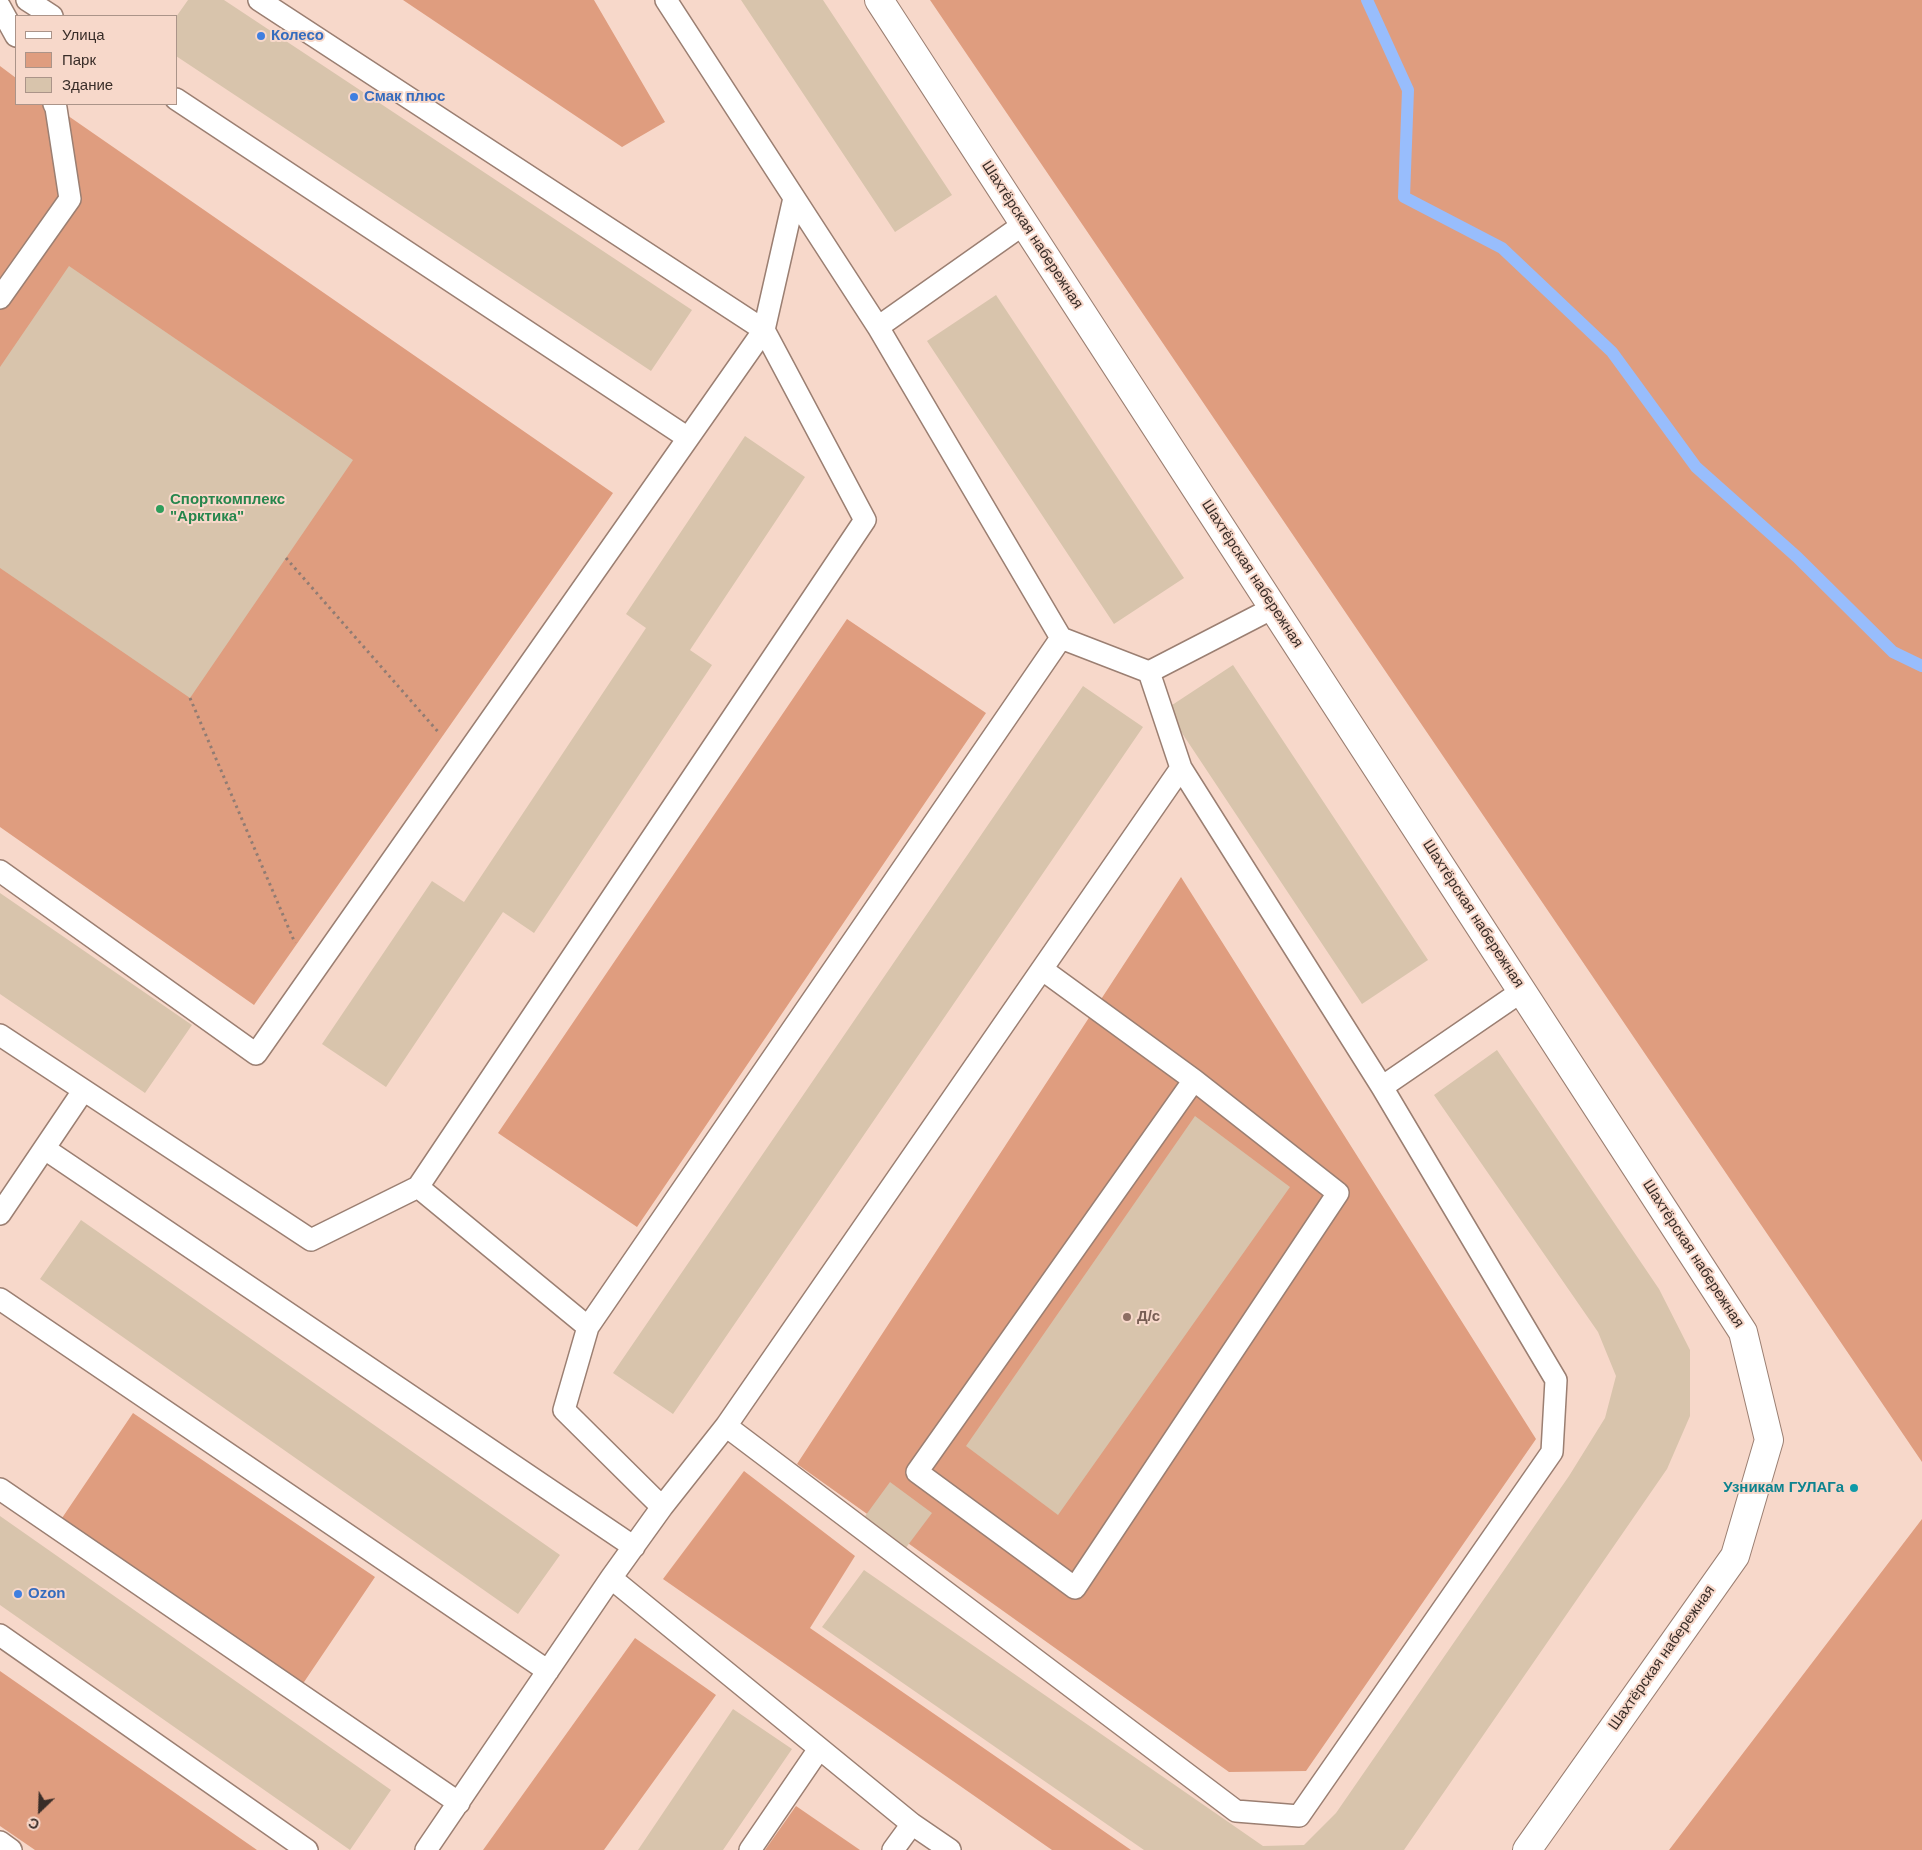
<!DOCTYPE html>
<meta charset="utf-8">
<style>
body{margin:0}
#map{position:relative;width:1922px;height:1850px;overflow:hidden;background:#f7d8ca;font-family:Arial,sans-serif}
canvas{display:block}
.legend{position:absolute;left:15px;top:15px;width:162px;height:90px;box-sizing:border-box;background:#f7d8ca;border:1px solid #ab9489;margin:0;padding:6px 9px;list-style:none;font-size:15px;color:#392d28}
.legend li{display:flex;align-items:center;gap:10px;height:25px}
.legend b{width:25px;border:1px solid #ab9489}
.north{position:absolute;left:15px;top:1785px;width:50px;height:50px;-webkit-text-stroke:4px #f7d8ca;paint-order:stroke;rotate:204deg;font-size:14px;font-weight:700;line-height:20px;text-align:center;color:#392d28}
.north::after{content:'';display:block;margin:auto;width:18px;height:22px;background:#392d28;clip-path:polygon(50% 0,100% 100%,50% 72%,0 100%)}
</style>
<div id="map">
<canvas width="1922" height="1850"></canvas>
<ul class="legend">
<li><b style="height:6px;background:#fff"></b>Улица</li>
<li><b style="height:14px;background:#df9d7f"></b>Парк</li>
<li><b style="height:14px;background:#d8c4ac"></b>Здание</li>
</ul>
<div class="north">С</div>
</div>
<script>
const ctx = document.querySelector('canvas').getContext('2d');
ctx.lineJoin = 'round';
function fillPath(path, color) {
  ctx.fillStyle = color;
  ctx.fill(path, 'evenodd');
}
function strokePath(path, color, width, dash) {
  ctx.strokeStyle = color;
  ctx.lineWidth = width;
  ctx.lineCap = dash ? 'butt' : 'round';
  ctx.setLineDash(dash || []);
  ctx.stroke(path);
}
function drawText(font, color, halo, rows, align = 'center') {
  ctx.font = font + ' Arial,sans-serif';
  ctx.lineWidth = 4;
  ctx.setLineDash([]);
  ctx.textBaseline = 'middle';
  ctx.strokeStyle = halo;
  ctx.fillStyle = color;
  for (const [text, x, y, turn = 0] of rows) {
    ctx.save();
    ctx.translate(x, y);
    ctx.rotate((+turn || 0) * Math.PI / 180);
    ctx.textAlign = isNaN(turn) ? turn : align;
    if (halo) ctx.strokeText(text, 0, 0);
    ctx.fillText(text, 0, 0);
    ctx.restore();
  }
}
fillPath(new Path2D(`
 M 403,0 L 594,0 L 665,122 L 622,147 Z
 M 930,0 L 1922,0 L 1922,1462 Z
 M 0,66 L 16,78 L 16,104 L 51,104 L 613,493 L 254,1005 L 0,827 Z
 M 847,619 L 986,713 L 637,1227 L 498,1133 Z
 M 1181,877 L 1536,1439 L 1306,1771 L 1229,1772 L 797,1464 Z
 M 133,1413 L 375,1577 L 302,1685 L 60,1521 Z
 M 744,1471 L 855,1556 L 810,1628 L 1131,1850 L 1052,1850 L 663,1579 Z
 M 1922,1519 L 1922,1850 L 1669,1850 Z
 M 635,1638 L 716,1695 L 604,1850 L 483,1850 Z
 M 0,1671 L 257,1850 L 35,1850 L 0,1826 Z
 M 796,1806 L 860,1850 L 765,1850 Z`), '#df9d7f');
strokePath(new Path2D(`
 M 1367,0 L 1408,90 L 1404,197 L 1502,248 L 1612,352 L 1696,467 L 1797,557 L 1893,652 L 1922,666`), '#98bdfc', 12);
fillPath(new Path2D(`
 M 188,0 L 224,0 L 692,310 L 651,371 L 176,56 L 176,17 Z
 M 741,0 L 823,0 L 952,195 L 895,232 Z
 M 69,266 L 353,460 L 190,698 L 0,568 L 0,367 Z
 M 996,295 L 1184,578 L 1114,624 L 927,341 Z
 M 745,436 L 805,477 L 690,650 L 712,665 L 534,933 L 503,912 L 386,1087 L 322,1044 L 432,881 L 464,902 L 646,628 L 626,614 Z
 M 1233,665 L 1428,960 L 1362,1004 L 1166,709 Z
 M 1083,686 L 1143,727 L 673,1414 L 613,1373 Z
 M 0,893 L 192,1025 L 145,1093 L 0,994 Z
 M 1497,1050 L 1659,1289 L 1690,1350 L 1690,1416 L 1667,1469 L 1404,1850 L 1144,1850 L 822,1627 L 864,1570 L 1263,1846 L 1304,1845 L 1336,1813 L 1569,1476 L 1605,1418 L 1616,1376 L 1598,1332 L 1434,1095 Z
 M 1195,1116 L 1290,1187 L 1058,1515 L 966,1446 Z
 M 81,1220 L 560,1555 L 518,1614 L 40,1279 Z
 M 890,1482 L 932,1513 L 905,1549 L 863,1519 Z
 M 0,1516 L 391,1790 L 350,1850 L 0,1605 Z
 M 733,1709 L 792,1749 L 723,1850 L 638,1850 Z`), '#d8c4ac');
const service = new Path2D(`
 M 27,0 L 52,16
 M 666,0 L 878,327 L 1061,638 L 1149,672 L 1273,608
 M 0,7 L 16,36
 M 176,99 L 688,438
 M 0,298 L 70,199 L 56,108 L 54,104
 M 878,327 L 1024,224
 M 0,871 L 256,1054 L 764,330 L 794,198
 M 1043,970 L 1194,1080 L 1338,1193 L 1075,1588 L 917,1472 L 1194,1080
 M 0,1035 L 311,1240 L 418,1187 L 865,520 L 764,330 L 259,0
 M 1382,1087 L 1522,991
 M 45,1149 L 634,1547
 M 418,1187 L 588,1327
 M 0,1214 L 83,1091
 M 0,1299 L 548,1671
 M 726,1426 L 1236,1811 L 1299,1816 L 1552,1452 L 1556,1380 L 1382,1087 L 1181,768
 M 0,1489 L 459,1803
 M 662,1507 L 564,1410 L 588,1327 L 1061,638
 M 611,1578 L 912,1824 L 950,1850
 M 0,1635 L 307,1850
 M 0,1842 L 11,1850
 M 426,1850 L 611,1578 L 662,1507 L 726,1426 L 1181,768 L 1149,672
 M 750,1850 L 819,1749
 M 893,1850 L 912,1824`);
const tertiary = new Path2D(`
 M 879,0 L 1743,1332 L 1769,1440 L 1735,1556 L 1527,1850`);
strokePath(service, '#9b7f72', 24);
strokePath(tertiary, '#9b7f72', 30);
strokePath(new Path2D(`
 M 286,558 L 440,734
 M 190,698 L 295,943`), '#917c73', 3, [2.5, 4]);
strokePath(service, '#fff', 21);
strokePath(tertiary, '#fff', 28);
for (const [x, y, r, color] of [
 [261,36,5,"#3f7fe0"],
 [354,97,5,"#3f7fe0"],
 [160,509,5,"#2e9e5b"],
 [1127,1317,5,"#8d6e63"],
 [1854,1488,5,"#0f9aa8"],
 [18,1594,5,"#3f7fe0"]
]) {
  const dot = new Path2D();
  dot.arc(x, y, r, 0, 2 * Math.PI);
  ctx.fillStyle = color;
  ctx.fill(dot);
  strokePath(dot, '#f7d8ca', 2);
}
drawText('bold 15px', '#366cbe', '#f7d8ca', [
 ["Колесо",271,36],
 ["Смак плюс",364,97],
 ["Ozon",28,1594]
], 'left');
drawText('15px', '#392d28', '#f7d8ca', [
 ["Шахтёрская набережная",1032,235,57],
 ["Шахтёрская набережная",1252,574,57],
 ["Шахтёрская набережная",1473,914,57],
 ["Шахтёрская набережная",1693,1254,57],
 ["Шахтёрская набережная",1662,1658,-55]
]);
drawText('bold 15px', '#27864d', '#f7d8ca', [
 ["Спорткомплекс",170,500],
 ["\"Арктика\"",170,517]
], 'left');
drawText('bold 15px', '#785e54', '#f7d8ca', [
 ["Д/с",1137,1317]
], 'left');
drawText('bold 15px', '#0d838f', '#f7d8ca', [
 ["Узникам ГУЛАГа",1844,1488]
], 'right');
</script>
